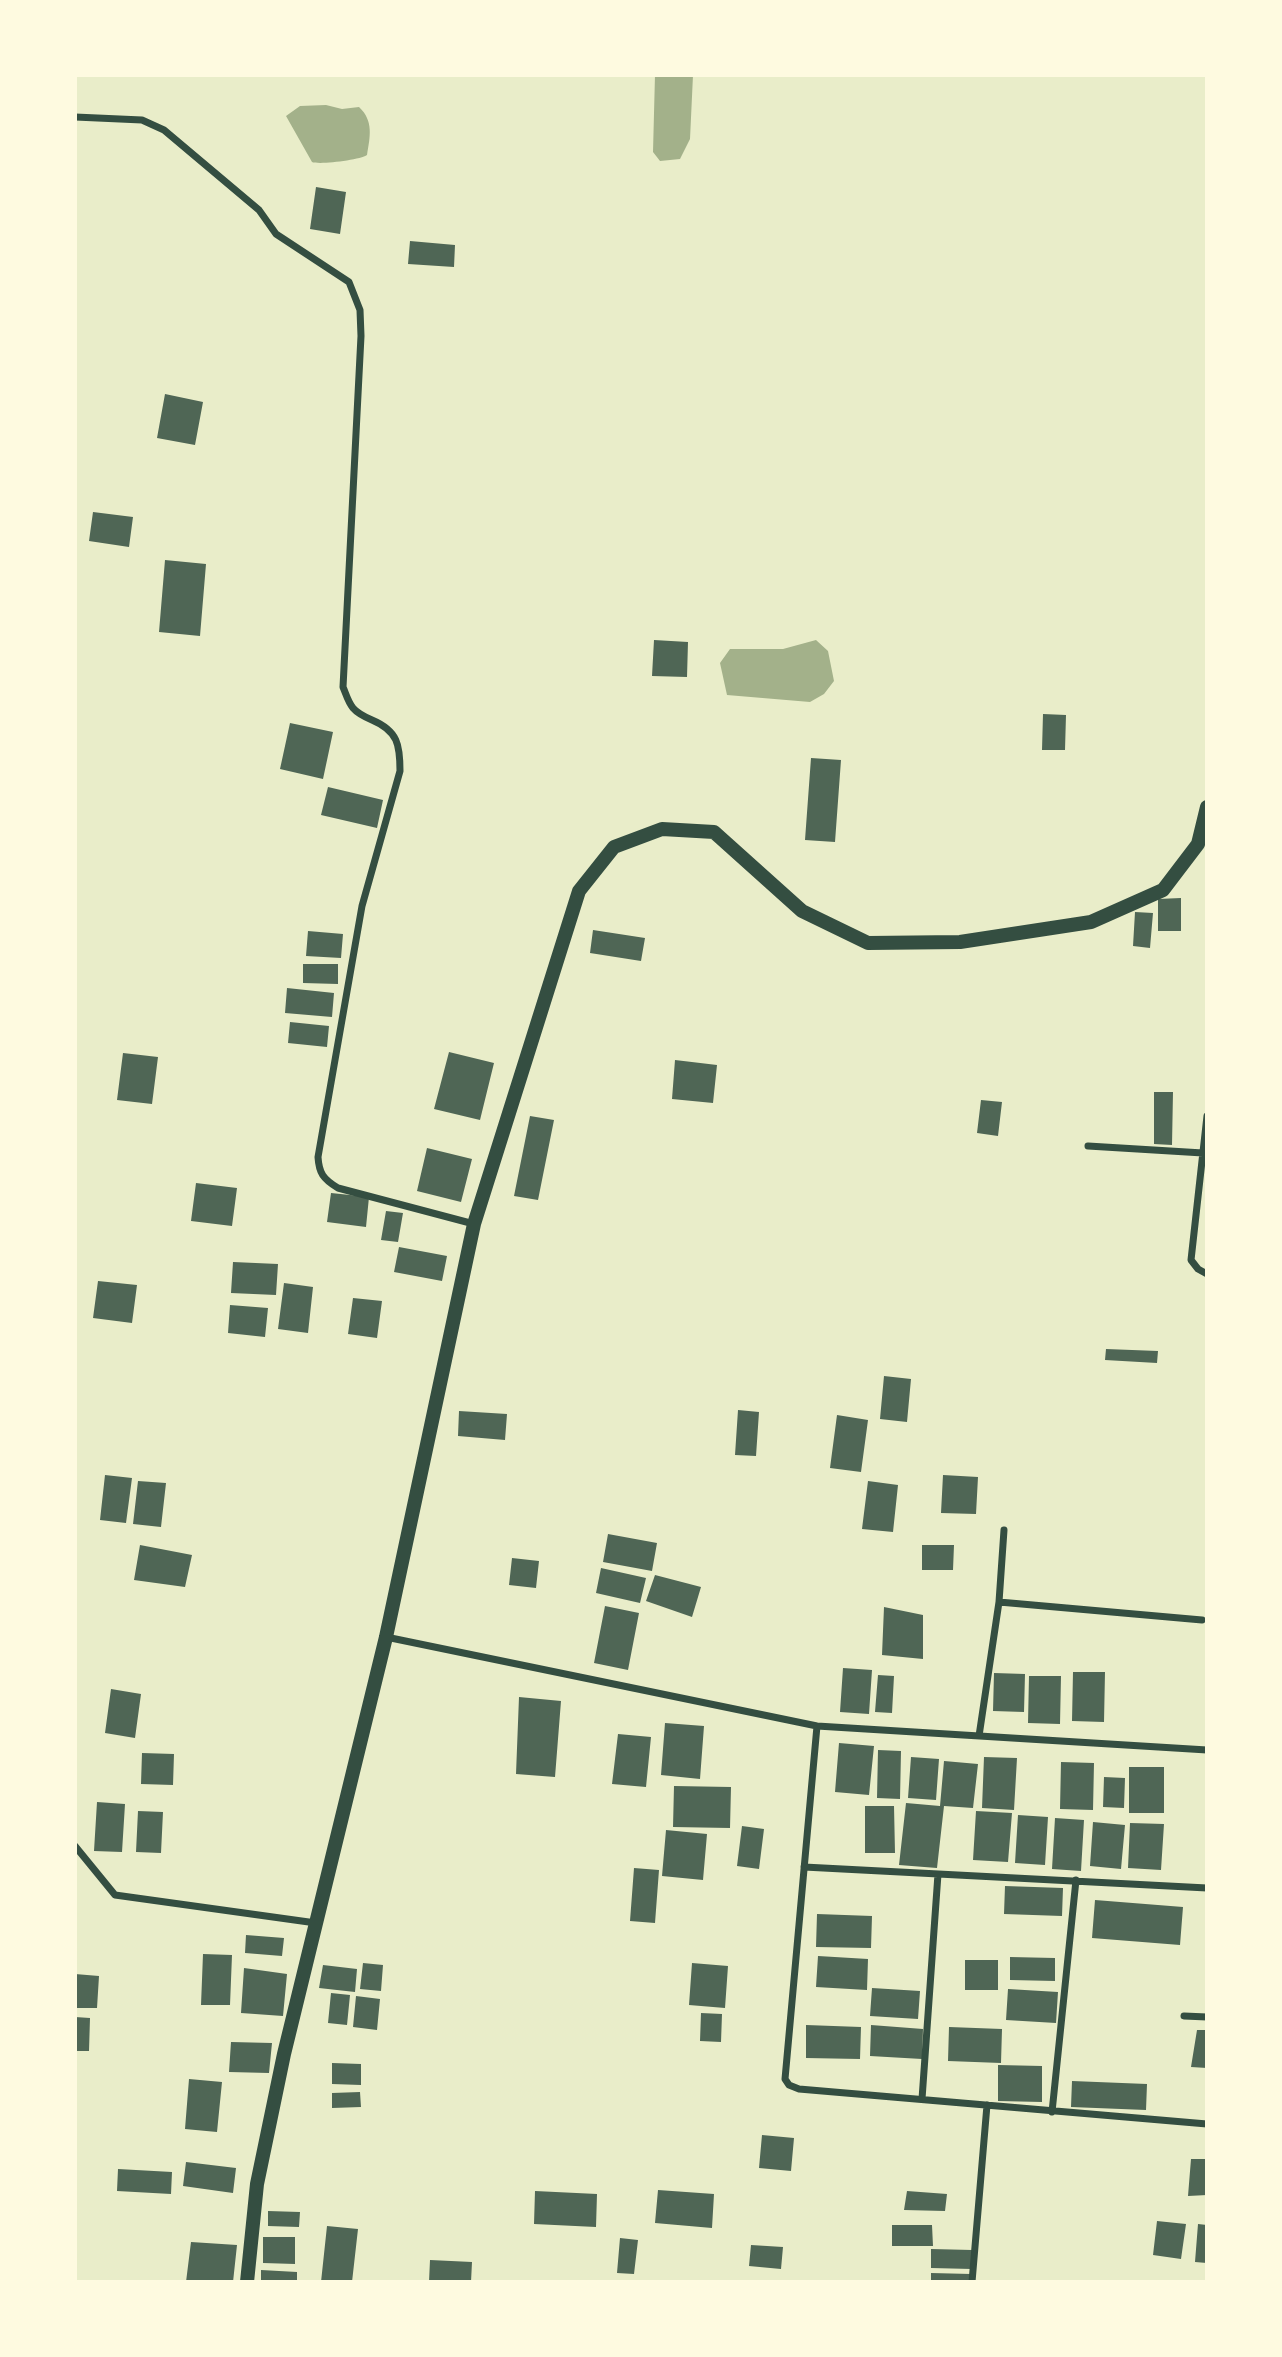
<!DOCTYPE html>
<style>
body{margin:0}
#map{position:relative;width:1282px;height:2357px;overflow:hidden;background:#e9edc9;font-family:Bitter,serif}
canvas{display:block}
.frame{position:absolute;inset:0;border:77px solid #fefae0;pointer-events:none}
</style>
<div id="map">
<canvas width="1282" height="2357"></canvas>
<div class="frame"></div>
</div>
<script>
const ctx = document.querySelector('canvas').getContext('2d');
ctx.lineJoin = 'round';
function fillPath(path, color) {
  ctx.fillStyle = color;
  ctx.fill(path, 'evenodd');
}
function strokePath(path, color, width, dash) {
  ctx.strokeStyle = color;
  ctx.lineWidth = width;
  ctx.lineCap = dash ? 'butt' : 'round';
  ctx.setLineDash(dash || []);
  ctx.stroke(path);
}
fillPath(new Path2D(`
 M 655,75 L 693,75 L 690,139 L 680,159 L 660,161 L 653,152 Z
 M 326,105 L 342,109 L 359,107 C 374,121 370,137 367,155 C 360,160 319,165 312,162 L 286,116 L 300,106 Z
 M 816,640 L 828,651 L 834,681 L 824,694 L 810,702 L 727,695 L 720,663 L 730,649 L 783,649 Z`), '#a3b18a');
fillPath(new Path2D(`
 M 316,187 L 346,192 L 340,234 L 310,229 Z
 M 410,241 L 455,245 L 454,267 L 408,264 Z
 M 165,394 L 203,402 L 195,445 L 157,438 Z
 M 93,512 L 133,517 L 129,547 L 89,541 Z
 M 165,560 L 206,564 L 200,636 L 159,632 Z
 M 654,640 L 688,642 L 687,677 L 652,676 Z
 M 1043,714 L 1066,715 L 1065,750 L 1042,750 Z
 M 290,723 L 333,732 L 323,779 L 280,769 Z
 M 811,758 L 841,760 L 835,842 L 805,840 Z
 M 328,787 L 383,800 L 377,828 L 321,815 Z
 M 1181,898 L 1181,931 L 1158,931 L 1158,899 Z
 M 1135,912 L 1153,913 L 1150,948 L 1133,946 Z
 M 593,930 L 645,938 L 641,961 L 590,953 Z
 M 308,931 L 343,934 L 341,958 L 306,956 Z
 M 303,964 L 338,964 L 338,984 L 303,983 Z
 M 287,988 L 334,993 L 332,1017 L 285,1013 Z
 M 290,1022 L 329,1026 L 327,1047 L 288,1043 Z
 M 449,1052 L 494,1063 L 480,1120 L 434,1109 Z
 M 123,1053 L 158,1057 L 152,1104 L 117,1100 Z
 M 675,1060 L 717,1065 L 713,1103 L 672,1099 Z
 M 1154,1092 L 1173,1092 L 1172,1145 L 1154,1144 Z
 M 981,1100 L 1002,1102 L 998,1136 L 977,1133 Z
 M 530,1116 L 554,1120 L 538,1200 L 514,1196 Z
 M 427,1148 L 472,1159 L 461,1202 L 417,1191 Z
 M 196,1183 L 237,1188 L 232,1226 L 191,1221 Z
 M 331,1193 L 369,1197 L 366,1227 L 327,1222 Z
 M 386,1211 L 403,1213 L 398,1242 L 381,1240 Z
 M 399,1247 L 447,1256 L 442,1281 L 394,1272 Z
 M 233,1262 L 278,1264 L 276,1295 L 231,1293 Z
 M 98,1281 L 137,1285 L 132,1323 L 93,1318 Z
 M 284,1283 L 313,1287 L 308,1333 L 278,1329 Z
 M 353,1298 L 382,1301 L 377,1338 L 348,1334 Z
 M 230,1305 L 268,1308 L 265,1337 L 228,1333 Z
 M 1106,1349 L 1158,1351 L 1157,1363 L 1105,1360 Z
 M 884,1376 L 911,1379 L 907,1422 L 880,1419 Z
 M 738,1410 L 759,1412 L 756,1456 L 735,1455 Z
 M 459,1411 L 507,1414 L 505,1440 L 458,1436 Z
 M 837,1415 L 868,1420 L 861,1472 L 830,1468 Z
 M 105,1475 L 132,1478 L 126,1523 L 100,1520 Z
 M 943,1475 L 978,1477 L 976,1514 L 941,1513 Z
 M 138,1481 L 166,1483 L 161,1527 L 133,1524 Z
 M 868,1481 L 898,1485 L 893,1532 L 862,1529 Z
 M 608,1534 L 657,1543 L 652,1571 L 603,1562 Z
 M 140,1545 L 192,1555 L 185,1587 L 134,1580 Z
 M 922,1545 L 954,1545 L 953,1570 L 922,1570 Z
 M 512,1558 L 539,1561 L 536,1588 L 509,1585 Z
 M 601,1568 L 646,1578 L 640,1603 L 596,1593 Z
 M 655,1575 L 701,1587 L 692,1617 L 646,1601 Z
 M 605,1606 L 639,1613 L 628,1670 L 594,1663 Z
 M 884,1607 L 923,1615 L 923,1659 L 882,1655 Z
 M 843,1668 L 872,1670 L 869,1714 L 840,1712 Z
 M 1073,1672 L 1105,1672 L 1104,1722 L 1072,1721 Z
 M 994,1673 L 1025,1674 L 1024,1712 L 993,1711 Z
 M 878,1675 L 894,1676 L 892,1713 L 875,1712 Z
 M 1029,1676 L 1061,1676 L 1060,1724 L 1028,1723 Z
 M 111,1689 L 141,1694 L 135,1738 L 105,1733 Z
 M 519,1697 L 561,1701 L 555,1777 L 516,1774 Z
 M 665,1723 L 704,1726 L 700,1779 L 661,1775 Z
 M 618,1734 L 651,1737 L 646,1787 L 612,1784 Z
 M 839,1743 L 874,1746 L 869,1795 L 835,1792 Z
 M 878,1750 L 901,1751 L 900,1799 L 877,1798 Z
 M 142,1753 L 174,1754 L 173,1785 L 141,1784 Z
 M 911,1757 L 939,1759 L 936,1800 L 908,1798 Z
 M 984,1757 L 1017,1758 L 1014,1810 L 982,1808 Z
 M 944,1761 L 978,1764 L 973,1808 L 944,1806 L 937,1868 L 899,1865 L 906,1803 L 940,1806 Z
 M 1061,1762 L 1094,1763 L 1093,1810 L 1060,1809 Z
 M 1129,1767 L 1164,1767 L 1164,1813 L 1129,1813 Z
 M 1104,1777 L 1125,1778 L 1124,1808 L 1103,1807 Z
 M 674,1786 L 731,1787 L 730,1828 L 673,1827 Z
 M 97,1802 L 125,1804 L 122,1852 L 94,1851 Z
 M 865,1806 L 894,1806 L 895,1853 L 865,1853 Z
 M 138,1811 L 163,1812 L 161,1853 L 136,1852 Z
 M 976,1811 L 1012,1813 L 1008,1862 L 973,1860 Z
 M 1018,1815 L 1048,1817 L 1045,1865 L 1015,1863 Z
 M 1055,1818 L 1084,1820 L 1081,1871 L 1052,1869 Z
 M 1093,1822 L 1125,1825 L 1121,1869 L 1090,1866 Z
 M 1130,1823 L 1164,1824 L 1161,1870 L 1128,1868 Z
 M 742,1826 L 764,1829 L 759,1869 L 737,1866 Z
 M 666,1830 L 707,1834 L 703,1880 L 662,1876 Z
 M 634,1868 L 659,1870 L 655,1923 L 630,1921 Z
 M 1005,1886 L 1063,1888 L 1062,1916 L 1004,1914 Z
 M 1095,1900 L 1183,1907 L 1180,1945 L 1092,1938 Z
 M 817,1914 L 872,1916 L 871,1948 L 816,1947 Z
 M 246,1935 L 284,1938 L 282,1956 L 245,1953 Z
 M 203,1954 L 232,1955 L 230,2005 L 201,2005 Z
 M 818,1956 L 868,1959 L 867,1990 L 816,1987 Z
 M 1010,1957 L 1055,1958 L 1055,1981 L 1010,1980 Z
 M 965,1960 L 998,1960 L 998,1990 L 965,1990 Z
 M 363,1963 L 383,1965 L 381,1991 L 360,1989 Z
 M 692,1963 L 728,1966 L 725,2008 L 689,2005 Z
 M 323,1965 L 357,1969 L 355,1992 L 319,1988 Z
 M 244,1968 L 287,1974 L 283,2016 L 241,2013 Z
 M 75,1974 L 99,1976 L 97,2008 L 75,2008 Z
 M 872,1988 L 920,1991 L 918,2019 L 870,2016 Z
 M 1008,1989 L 1058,1992 L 1056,2023 L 1006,2020 Z
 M 331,1993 L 350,1995 L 347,2025 L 328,2023 Z
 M 356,1996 L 380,1999 L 377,2030 L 353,2027 Z
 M 701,2013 L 722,2014 L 721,2042 L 700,2041 Z
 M 75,2017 L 90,2018 L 89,2051 L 75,2051 Z
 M 806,2025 L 861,2027 L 860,2059 L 806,2058 Z
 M 871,2025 L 923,2029 L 922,2059 L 870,2056 Z
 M 949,2027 L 1002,2029 L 1001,2063 L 948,2061 Z
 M 1197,2030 L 1207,2030 L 1207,2068 L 1191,2067 Z
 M 231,2042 L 272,2043 L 269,2073 L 229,2072 Z
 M 332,2063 L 361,2064 L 361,2085 L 332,2084 Z
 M 998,2065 L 1042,2066 L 1042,2102 L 998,2101 Z
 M 189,2079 L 222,2082 L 217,2132 L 185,2129 Z
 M 1072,2081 L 1147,2084 L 1146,2110 L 1071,2107 Z
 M 360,2092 L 361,2107 L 332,2108 L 332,2093 Z
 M 762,2135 L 794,2138 L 791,2171 L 759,2168 Z
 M 1191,2159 L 1207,2159 L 1207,2195 L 1188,2196 Z
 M 186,2162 L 236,2168 L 233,2193 L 183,2186 Z
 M 118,2169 L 172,2172 L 171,2194 L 117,2191 Z
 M 658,2190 L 714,2194 L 712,2228 L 655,2223 Z
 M 535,2191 L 597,2194 L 596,2227 L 534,2224 Z
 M 907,2191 L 947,2194 L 945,2211 L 904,2210 Z
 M 268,2211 L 300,2212 L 299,2227 L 268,2226 Z
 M 1157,2221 L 1186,2224 L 1181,2259 L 1153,2255 Z
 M 1198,2224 L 1207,2225 L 1207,2263 L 1195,2262 Z
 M 892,2225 L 932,2225 L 933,2246 L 892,2246 Z
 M 327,2226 L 358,2229 L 352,2282 L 321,2282 Z
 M 263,2237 L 295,2237 L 295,2264 L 263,2263 Z
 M 620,2238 L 638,2240 L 634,2274 L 617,2273 Z
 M 191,2242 L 237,2245 L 233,2282 L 186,2282 Z
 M 751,2245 L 783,2247 L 781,2269 L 749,2266 Z
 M 931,2249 L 972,2250 L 972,2269 L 931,2268 Z
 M 430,2260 L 472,2262 L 471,2282 L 429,2282 Z
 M 261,2270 L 297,2272 L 297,2282 L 261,2282 Z
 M 931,2273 L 971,2274 L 971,2282 L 931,2282 Z`), '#4f6655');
strokePath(new Path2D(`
 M 75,117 L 142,120 L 164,130 L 259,210 L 276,234 L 349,282 L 360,310 L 361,336 L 343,687 C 346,694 348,702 353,708 C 358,714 365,717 372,720 C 398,731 400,745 400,771 L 362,906 L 318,1157 C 319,1173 323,1179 338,1188 L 474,1224
 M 1207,1116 L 1191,1260 L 1198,1269 L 1207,1274
 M 1088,1146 L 1203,1153
 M 999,1602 L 1202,1620
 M 386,1637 L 817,1726 L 1207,1750
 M 817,1726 L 785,2079 L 789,2085 L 799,2089 L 1207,2124
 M 979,1736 L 999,1602 L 1004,1530
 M 75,1846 L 115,1895 L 316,1923
 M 804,1867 L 1207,1888
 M 1184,2016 L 1207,2017
 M 922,2099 L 938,1874
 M 1052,2112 L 1076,1880
 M 972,2282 L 987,2105`), '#344e41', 7);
strokePath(new Path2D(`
 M 247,2282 L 257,2184 L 284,2054 L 386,1637 L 474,1224 L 579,891 L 614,847 L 662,829 L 714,832 L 802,911 L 868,943 L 960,942 L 1091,922 L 1163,890 L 1198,844 L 1207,807`), '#344e41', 14);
</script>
